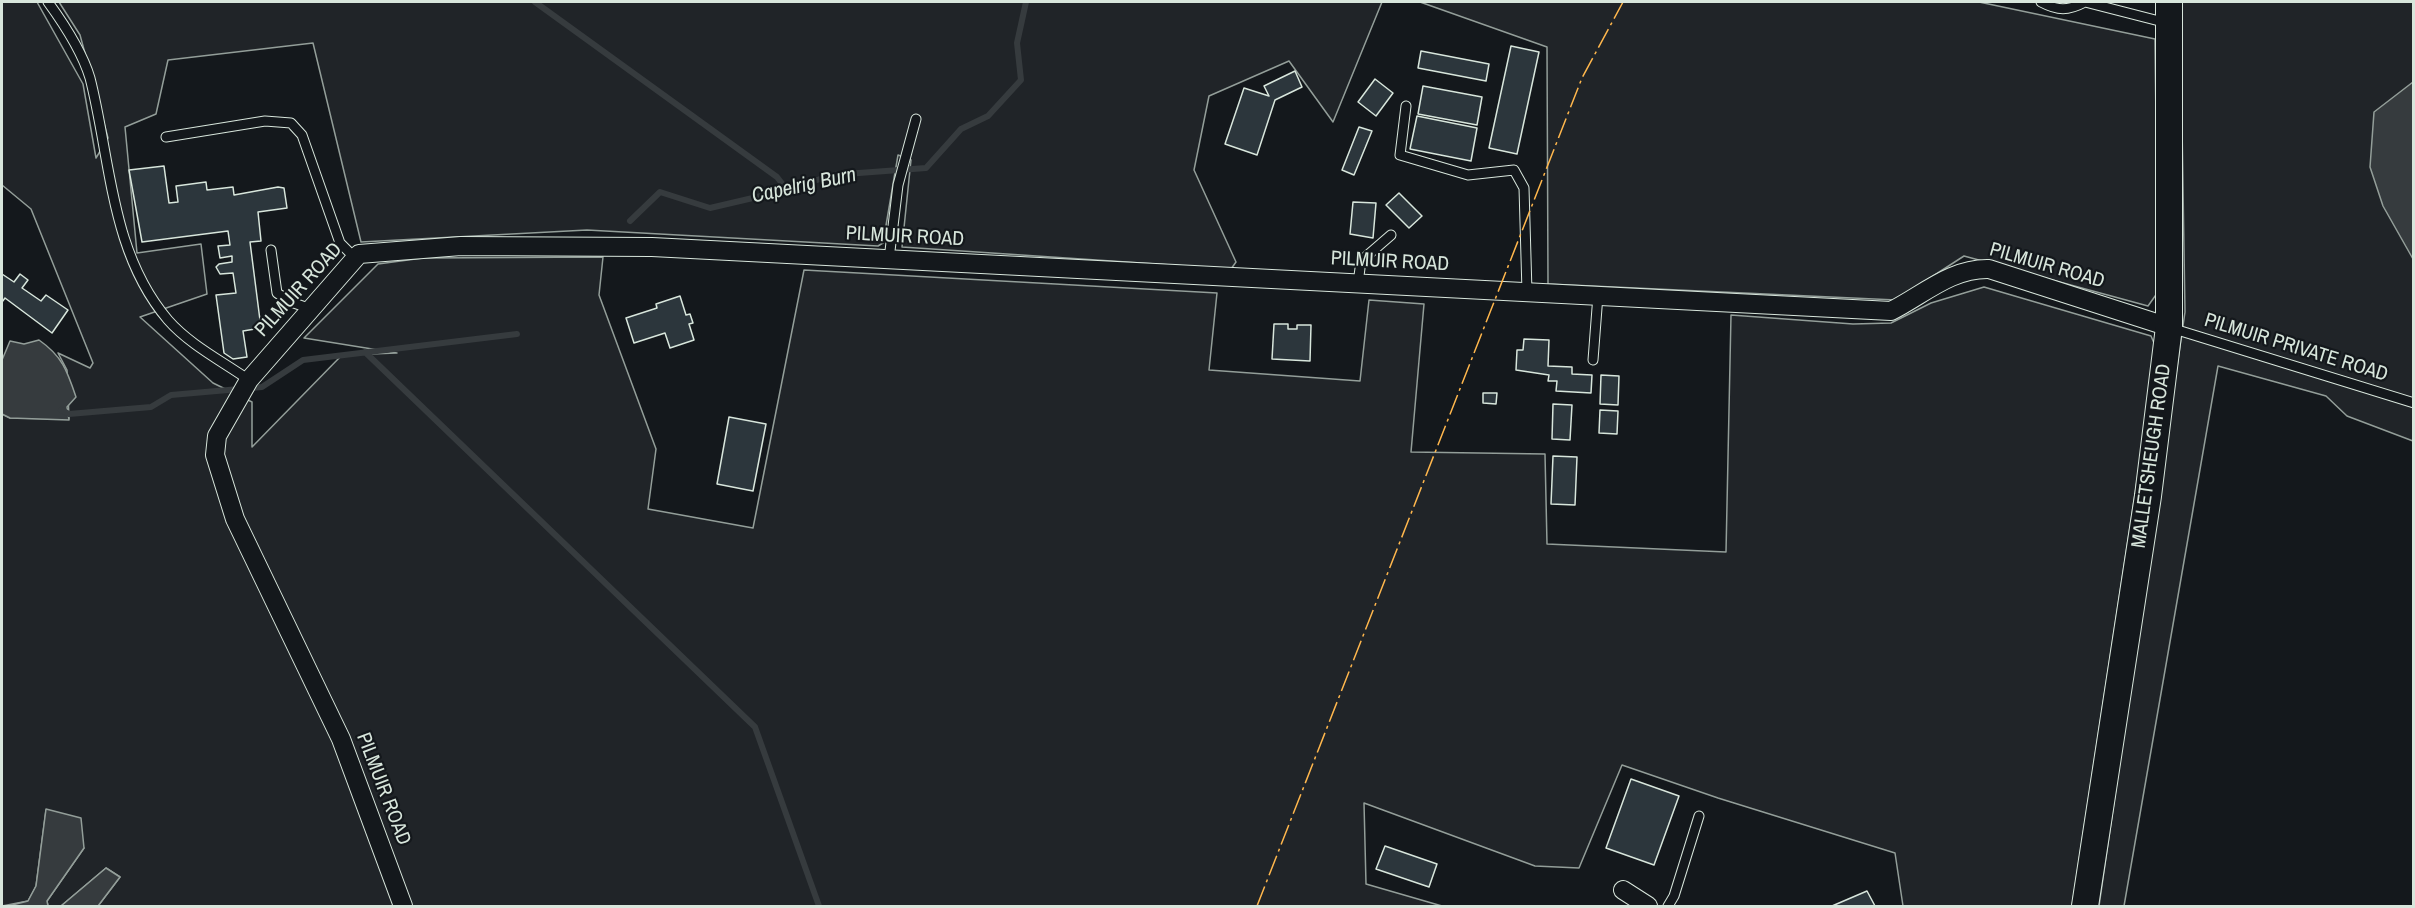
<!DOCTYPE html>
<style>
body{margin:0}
#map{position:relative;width:2415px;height:908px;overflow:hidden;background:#14181c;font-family:"Archivo Narrow",sans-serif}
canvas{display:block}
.frame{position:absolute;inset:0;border:3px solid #d8e6dc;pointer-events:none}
</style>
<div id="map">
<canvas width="2415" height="908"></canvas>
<div class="frame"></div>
</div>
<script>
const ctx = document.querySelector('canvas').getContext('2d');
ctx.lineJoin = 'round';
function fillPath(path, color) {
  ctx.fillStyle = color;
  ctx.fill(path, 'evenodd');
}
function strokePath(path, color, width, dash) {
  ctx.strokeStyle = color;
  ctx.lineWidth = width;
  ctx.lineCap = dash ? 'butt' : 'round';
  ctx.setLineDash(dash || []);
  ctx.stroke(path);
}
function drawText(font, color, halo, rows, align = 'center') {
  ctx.font = font + ' "Archivo Narrow",sans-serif';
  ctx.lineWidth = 4.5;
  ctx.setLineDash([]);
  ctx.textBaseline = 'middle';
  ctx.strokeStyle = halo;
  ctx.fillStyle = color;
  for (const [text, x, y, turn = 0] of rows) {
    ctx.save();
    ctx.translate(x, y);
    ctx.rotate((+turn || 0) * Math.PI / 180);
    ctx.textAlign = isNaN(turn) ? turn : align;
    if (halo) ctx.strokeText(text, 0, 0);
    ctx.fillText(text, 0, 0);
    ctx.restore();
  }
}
const green = new Path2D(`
 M 2,2 L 37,2 L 83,84 L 96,158 L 108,138 L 80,35 L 59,2 L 1382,2 L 1333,122 L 1289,61 L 1209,96 L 1194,170 L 1236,262 L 1231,269 L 902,247 L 911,160 L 898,155 L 883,243 L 878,246 L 587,230 L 361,242 L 313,43 L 168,60 L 156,114 L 125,127 L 137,253 L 201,244 L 207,294 L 140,317 L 213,383 L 252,402 L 252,447 L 342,355 L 397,353 L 304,338 L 378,264 L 423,258 L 603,257 L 599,295 L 656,449 L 648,509 L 753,528 L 804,270 L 1217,293 L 1209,370 L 1360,381 L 1369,300 L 1424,304 L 1411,452 L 1545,454 L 1547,544 L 1726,552 L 1731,315 L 1853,324 L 1891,323 L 1931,303 L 1984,287 L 2151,336 L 2157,350 L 2072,906 L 1903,906 L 1895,853 L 1718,798 L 1622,765 L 1579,868 L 1535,866 L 1364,803 L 1366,884 L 1442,906 L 98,906 L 120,877 L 106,868 L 61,906 L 48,906 L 47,901 L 84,848 L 46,810 L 36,886 L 28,901 L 2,906 L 2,414 L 10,418 L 69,419 L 67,370 L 58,353 L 90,368 L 93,363 L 31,209 L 2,185 Z
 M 1420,2 L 1979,2 L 2155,39 L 2158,292 L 2148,306 L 1964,256 L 1896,300 L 1548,284 L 1547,47 Z
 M 2180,2 L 2413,2 L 2413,441 L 2347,416 L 2326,396 L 2218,366 L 2124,906 L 2099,906 L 2185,312 Z`);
fillPath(green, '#202428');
strokePath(green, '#939e99', 1.5);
const water = new Path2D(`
 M 2413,82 L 2413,259 L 2383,206 L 2370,167 L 2374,112 Z
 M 39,340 C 62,356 67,370 76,397 L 67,407 L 69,420 L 10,418 L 2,414 L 2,360 L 10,341 L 24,344 Z
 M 46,809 L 81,818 L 84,848 L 47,901 L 48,906 L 8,906 L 28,901 L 36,886 Z
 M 106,868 L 120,877 L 98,906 L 61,906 Z`);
fillPath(water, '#363b3e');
strokePath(water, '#939e99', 1.5);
strokePath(new Path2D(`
 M 535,2 L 777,177 L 787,190
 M 630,221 L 660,192 L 710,208 L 787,190 L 832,175 L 926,168 L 961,129 L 988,116 L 1021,80 L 1017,43 L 1026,2
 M 365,352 L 755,727 L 819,906
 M 61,410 L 69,414 L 151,407 L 171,395 L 262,387 L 303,360 L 517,334`), '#363b3e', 6);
const building = new Path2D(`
 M 1511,46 L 1539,52 L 1517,154 L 1489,148 Z
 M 1421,51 L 1489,64 L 1486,81 L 1418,68 Z
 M 1295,71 L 1302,87 L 1275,100 L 1257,155 L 1225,144 L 1244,88 L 1269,96 L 1264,86 Z
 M 1375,79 L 1393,93 L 1376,116 L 1358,102 Z
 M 1423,86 L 1482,97 L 1477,125 L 1418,114 Z
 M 1417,116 L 1477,128 L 1471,161 L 1410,149 Z
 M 1359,127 L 1372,131 L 1354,175 L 1342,170 Z
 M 164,166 L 169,203 L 178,202 L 176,186 L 206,182 L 207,190 L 233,187 L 234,195 L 278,187 L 284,188 L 287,208 L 258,212 L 261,241 L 250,242 L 261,328 L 243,331 L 247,357 L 233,359 L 224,353 L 216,295 L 236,293 L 233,273 L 220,274 L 216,267 L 219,264 L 232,262 L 232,256 L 220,258 L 218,246 L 230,245 L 228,231 L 142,242 L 129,170 Z
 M 1399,193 L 1422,216 L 1409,228 L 1386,205 Z
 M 1353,202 L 1376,203 L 1373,238 L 1350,234 Z
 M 2,274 L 14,282 L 20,274 L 28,280 L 22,288 L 41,301 L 46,295 L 68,310 L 52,333 L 5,298 L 2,302 Z
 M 680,296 L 686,315 L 690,314 L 693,323 L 689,324 L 694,340 L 670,348 L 665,333 L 634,343 L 626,318 L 657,308 L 656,304 Z
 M 1274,324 L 1288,324 L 1288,329 L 1297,329 L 1297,325 L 1311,325 L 1310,361 L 1272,359 Z
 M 1524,339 L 1549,340 L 1548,366 L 1572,367 L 1572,374 L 1592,375 L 1591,393 L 1556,391 L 1557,381 L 1548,381 L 1549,375 L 1516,370 L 1517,350 L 1523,350 Z
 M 1601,375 L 1619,376 L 1618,405 L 1600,404 Z
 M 1483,393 L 1497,393 L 1496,404 L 1483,403 Z
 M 1553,404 L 1572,405 L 1570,440 L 1552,439 Z
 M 1600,410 L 1618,411 L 1617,434 L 1599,433 Z
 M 729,417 L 766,424 L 753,491 L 717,484 Z
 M 1553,456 L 1577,457 L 1575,505 L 1551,504 Z
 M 1631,779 L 1679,796 L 1654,865 L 1606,848 Z
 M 1385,846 L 1437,864 L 1429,887 L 1376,869 Z
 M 1867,891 L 1875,906 L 1832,906 Z`);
fillPath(building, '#2c363c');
strokePath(building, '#d8e6dc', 1.5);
const lane = new Path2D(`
 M 48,2 C 64,24 82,51 90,78 C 111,160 110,252 168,320 C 190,345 222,361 249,380
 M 2041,2 C 2058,11 2068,11 2085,2 L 2167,23
 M 1406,106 L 1400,155 L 1468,175 L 1514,170 L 1524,188 L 1527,292
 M 166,137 L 265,121 L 291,123 L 302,135 L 340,243 L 355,258
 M 271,250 L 277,293 L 291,302 L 311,309
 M 889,259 L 898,185 L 916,119
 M 1358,283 L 1361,261 L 1391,235
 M 2171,328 L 2414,403
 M 1593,360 L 1598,295
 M 1668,906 L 1674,896 L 1699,816`);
const street = new Path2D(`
 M 1623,890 L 1648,906
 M 403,906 L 341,739 L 235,519 L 215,455 L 217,436 L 249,380 L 359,254 L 461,246 L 652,247 L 1891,311 C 1923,295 1951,268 1989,269 L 2169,327`);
const secondary = new Path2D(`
 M 2085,906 L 2148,496 L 2169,327 L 2169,2`);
strokePath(lane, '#d8e6dc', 11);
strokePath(street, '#d8e6dc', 20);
strokePath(secondary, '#d8e6dc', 28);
strokePath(lane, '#14181c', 9);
strokePath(street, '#14181c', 18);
strokePath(secondary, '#14181c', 26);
strokePath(new Path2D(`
 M 1257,906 L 1582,78 L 1623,2`), '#ffb74d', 1.5, [21, 4.5, 3, 4.5]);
drawText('20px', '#d8e6dc', '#14181c', [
 ["PILMUIR ROAD",905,237,3],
 ["PILMUIR ROAD",1390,262,3],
 ["PILMUIR ROAD",2047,266,16],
 ["PILMUIR ROAD",299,290,-48],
 ["PILMUIR PRIVATE ROAD",2296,348,17],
 ["MALLETSHEUGH ROAD",2152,456,-82],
 ["PILMUIR ROAD",383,789,69]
]);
drawText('italic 21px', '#d8e6dc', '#14181c', [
 ["Capelrig Burn",804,186,-12]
]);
</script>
